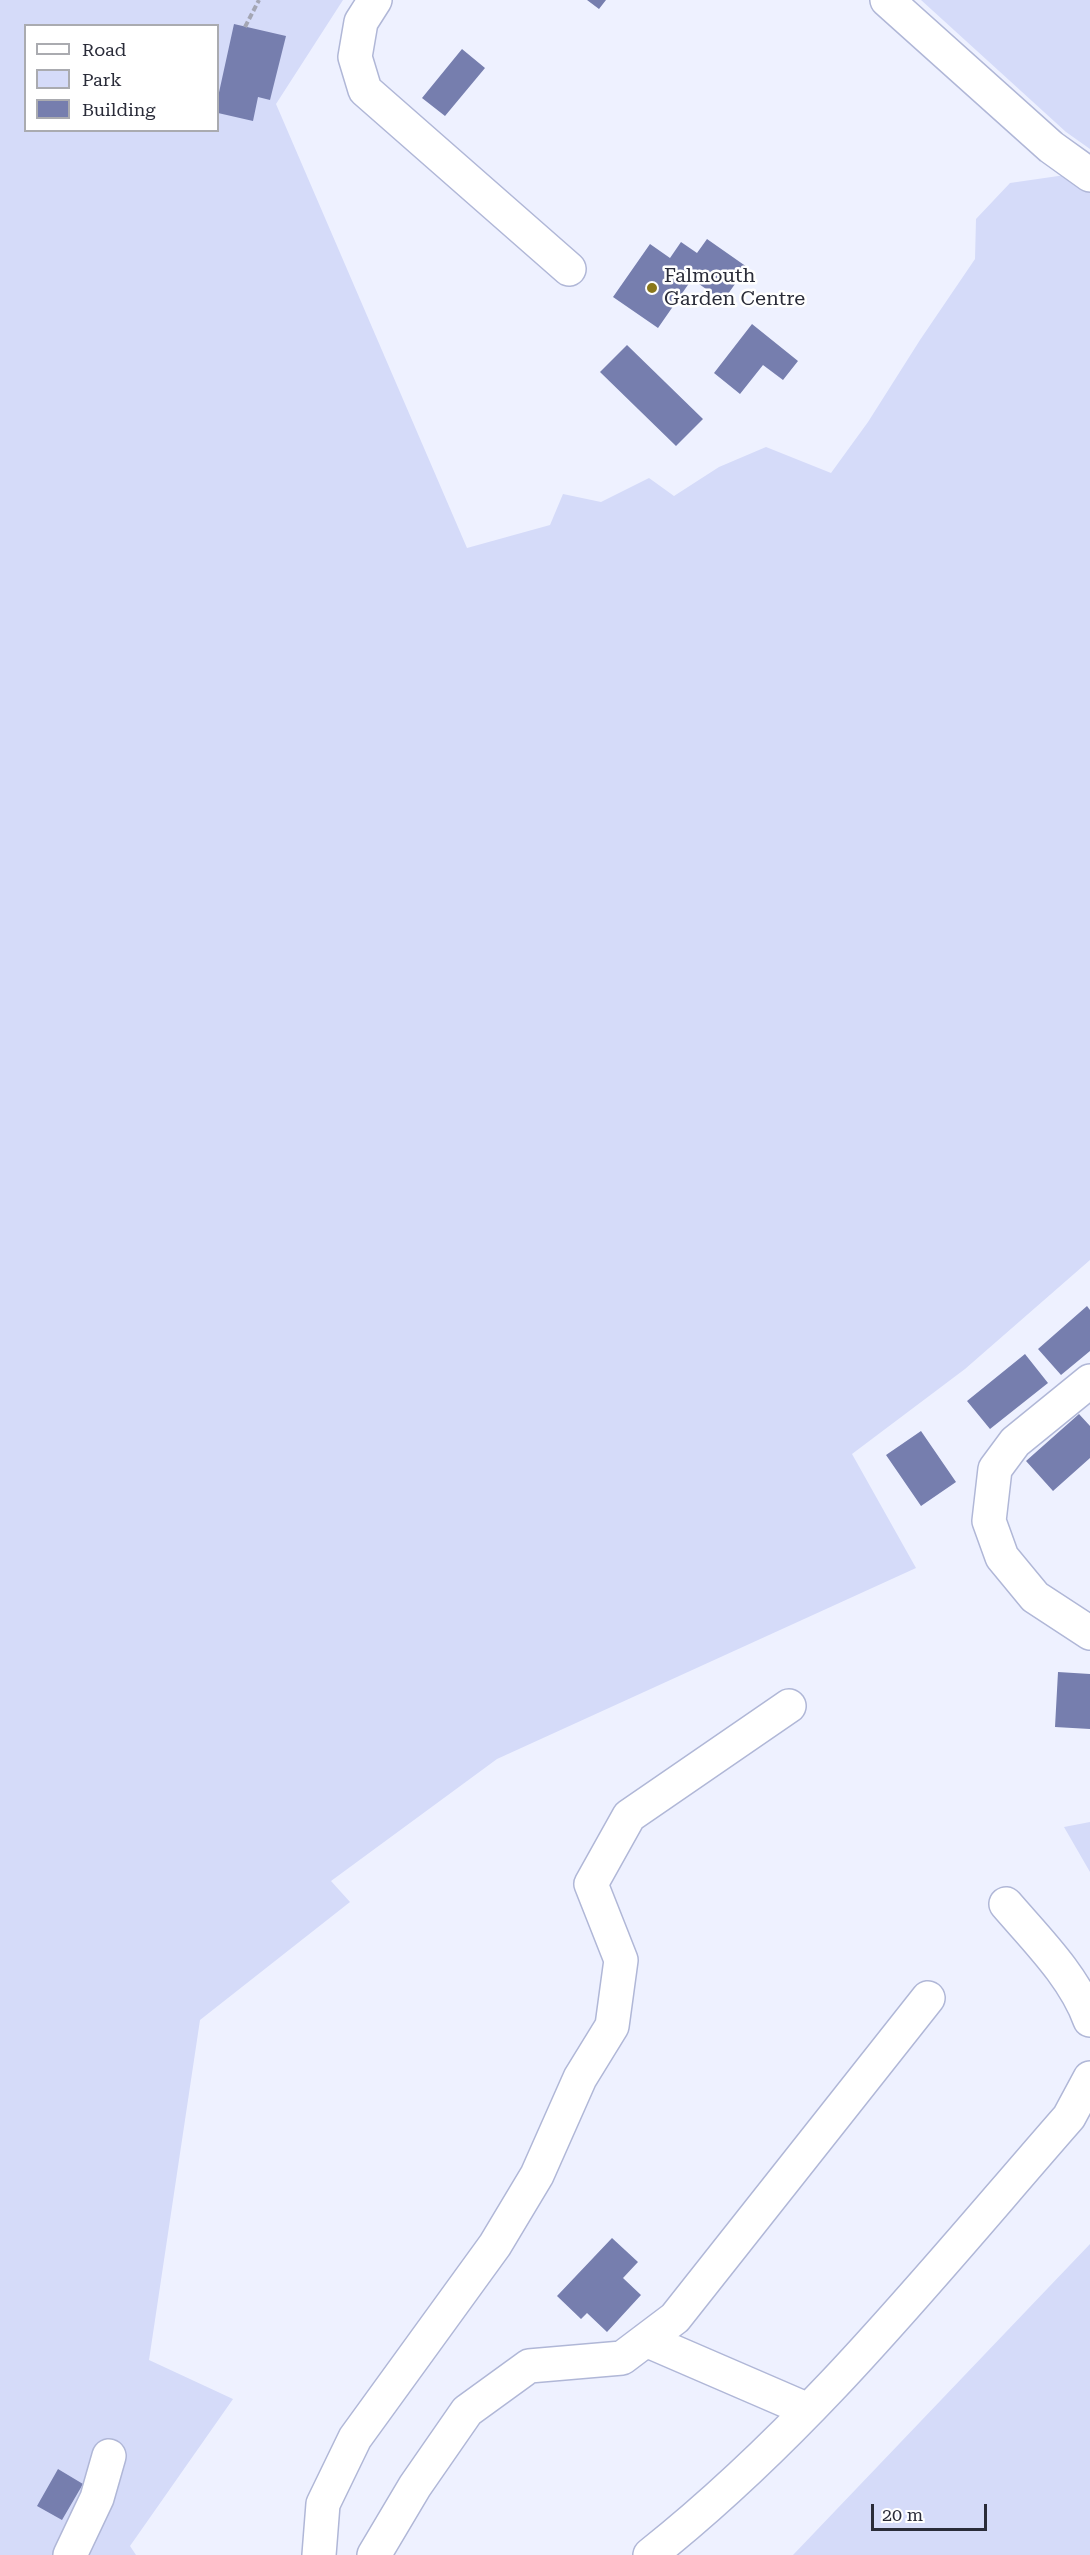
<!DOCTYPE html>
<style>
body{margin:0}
#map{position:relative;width:1090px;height:2555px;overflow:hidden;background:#eef1ff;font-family:"Roboto Serif",serif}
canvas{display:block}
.legend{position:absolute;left:24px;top:24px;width:195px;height:108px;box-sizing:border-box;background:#fff;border:2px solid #aaabb0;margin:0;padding:8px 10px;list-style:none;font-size:18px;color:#2a2c39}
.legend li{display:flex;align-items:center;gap:12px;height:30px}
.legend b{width:30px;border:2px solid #aaabb0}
.scale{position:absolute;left:871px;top:2504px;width:116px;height:27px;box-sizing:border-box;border:3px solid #2a2c39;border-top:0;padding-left:8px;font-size:18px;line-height:21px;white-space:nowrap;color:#2a2c39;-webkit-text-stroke:4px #fff;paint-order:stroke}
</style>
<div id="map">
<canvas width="1090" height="2555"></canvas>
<ul class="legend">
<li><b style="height:8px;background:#fff"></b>Road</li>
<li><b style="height:16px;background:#d5dbf9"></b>Park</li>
<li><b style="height:16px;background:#767eae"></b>Building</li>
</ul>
<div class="scale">20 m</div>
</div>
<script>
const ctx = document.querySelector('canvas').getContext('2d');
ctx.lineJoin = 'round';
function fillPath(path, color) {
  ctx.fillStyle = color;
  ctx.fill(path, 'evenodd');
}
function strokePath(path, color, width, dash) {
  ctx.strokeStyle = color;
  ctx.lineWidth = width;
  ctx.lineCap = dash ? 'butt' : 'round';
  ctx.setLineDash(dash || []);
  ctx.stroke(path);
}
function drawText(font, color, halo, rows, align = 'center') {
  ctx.font = font + ' "Roboto Serif",serif';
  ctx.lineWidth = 5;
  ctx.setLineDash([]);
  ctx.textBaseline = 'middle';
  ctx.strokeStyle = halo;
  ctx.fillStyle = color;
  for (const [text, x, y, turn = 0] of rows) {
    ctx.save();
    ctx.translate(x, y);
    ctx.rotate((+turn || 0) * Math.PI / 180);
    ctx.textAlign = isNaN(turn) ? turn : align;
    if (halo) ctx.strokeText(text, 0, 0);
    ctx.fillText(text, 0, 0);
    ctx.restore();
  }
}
fillPath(new Path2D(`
 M 0,0 L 343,0 L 276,104 L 467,548 L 550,525 L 563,494 L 601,502 L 649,478 L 674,496 L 719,467 L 766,447 L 831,473 L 868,422 L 920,340 L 975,259 L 976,219 L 1010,183 L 1086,172 L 1090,175 L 1090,1260 L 965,1369 L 852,1454 L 916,1568 L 497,1759 L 331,1881 L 350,1902 L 200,2020 L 149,2360 L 233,2399 L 130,2546 L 136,2555 L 0,2555 ZM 26,26 L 218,26 L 218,130 L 26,130 Z
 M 921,0 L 1090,0 L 1090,149 L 1066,132 Z
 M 1090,1822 L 1090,1872 L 1064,1827 Z
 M 1090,2244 L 1090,2555 L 793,2555 Z`), '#d5dbf9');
fillPath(new Path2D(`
 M 587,0 L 606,0 L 599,9 Z
 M 234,24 L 286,36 L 270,100 L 258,97 L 253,121 L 218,113 L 218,97 Z
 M 462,49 L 485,68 L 445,116 L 422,98 Z
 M 707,239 L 747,267 L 723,301 L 692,279 L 658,328 L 613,297 L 650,244 L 670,258 L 681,242 L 697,253 Z
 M 752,324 L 798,361 L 783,380 L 763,365 L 740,394 L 714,373 Z
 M 627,345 L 703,419 L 676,446 L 600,372 Z
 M 1087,1306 L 1090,1310 L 1090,1351 L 1061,1375 L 1038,1349 Z
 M 1025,1354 L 1048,1383 L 990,1429 L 967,1401 Z
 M 1079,1414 L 1090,1426 L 1090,1458 L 1053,1491 L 1026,1461 Z
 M 921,1431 L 956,1482 L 921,1506 L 886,1455 Z
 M 1058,1672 L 1090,1674 L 1090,1729 L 1055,1727 Z
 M 612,2238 L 638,2262 L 623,2278 L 641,2295 L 607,2332 L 587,2313 L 581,2319 L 557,2296 Z
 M 58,2469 L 83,2484 L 62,2520 L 37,2506 Z`), '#767eae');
const minor = new Path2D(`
 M 375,0 L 361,22 L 355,57 L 365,90 L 569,269
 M 887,0 L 1051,147 L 1090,175
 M 1090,1381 L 1015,1442 L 995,1469 L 989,1521 L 1002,1557 L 1035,1597 L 1090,1633
 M 1006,1904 C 1036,1939 1074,1976 1090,2020
 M 646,2340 L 808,2410
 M 70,2555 L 97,2498 L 109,2456
 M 319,2555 L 323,2504 L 355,2438 L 495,2245 L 537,2175 L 580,2078 L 612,2026 L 621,1960 L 591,1884 L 629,1816 L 789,1706
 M 374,2555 L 415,2486 L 467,2411 L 529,2366 L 622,2358 L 675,2318 L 928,1998
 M 650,2555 C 809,2429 936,2269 1069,2117 L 1090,2078`);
strokePath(minor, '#b0b7d7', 36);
strokePath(new Path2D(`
 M 245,27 L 259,0`), '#a4a6b4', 4, [6, 3]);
strokePath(minor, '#fff', 33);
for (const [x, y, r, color] of [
 [652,288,6,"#8a771b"]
]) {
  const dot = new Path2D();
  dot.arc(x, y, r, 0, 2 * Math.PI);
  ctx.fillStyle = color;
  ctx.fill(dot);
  strokePath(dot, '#fff', 2);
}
drawText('20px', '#2a2c39', '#fff', [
 ["Falmouth",664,276],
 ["Garden Centre",664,299]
], 'left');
</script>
